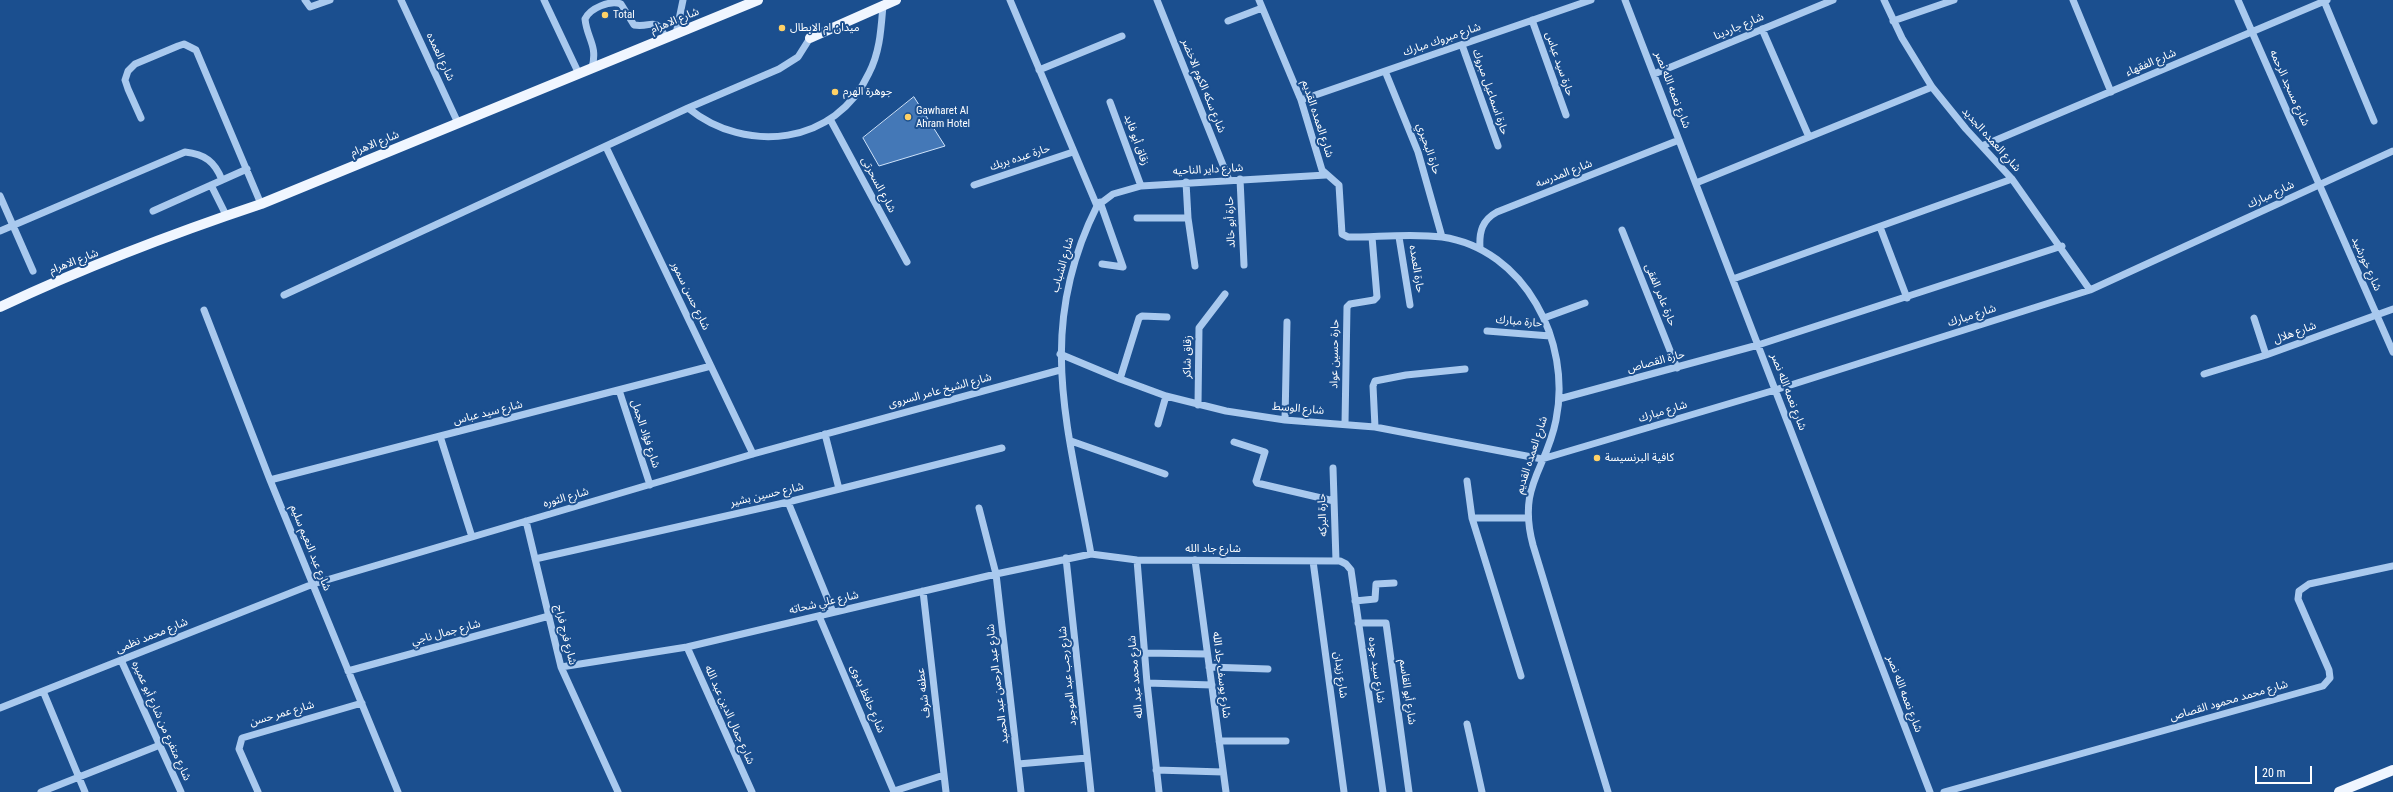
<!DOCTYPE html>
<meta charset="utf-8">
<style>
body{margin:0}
#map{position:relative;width:2393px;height:792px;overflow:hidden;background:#1b4f8f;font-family:"Roboto Condensed",sans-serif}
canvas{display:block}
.scale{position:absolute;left:2255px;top:766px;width:57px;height:18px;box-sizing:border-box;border:2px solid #fff;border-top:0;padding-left:5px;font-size:12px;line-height:14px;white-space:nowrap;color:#fff;-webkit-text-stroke:3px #1b4f8f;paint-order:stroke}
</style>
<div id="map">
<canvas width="2393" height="792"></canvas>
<div class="scale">20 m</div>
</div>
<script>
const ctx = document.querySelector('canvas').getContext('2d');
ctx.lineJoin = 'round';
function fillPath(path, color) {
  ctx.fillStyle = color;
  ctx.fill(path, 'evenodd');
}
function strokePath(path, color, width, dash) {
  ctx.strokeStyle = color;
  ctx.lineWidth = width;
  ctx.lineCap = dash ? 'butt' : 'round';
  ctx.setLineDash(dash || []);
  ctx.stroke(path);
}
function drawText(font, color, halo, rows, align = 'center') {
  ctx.font = font + ' "Roboto Condensed","Noto Sans Arabic",sans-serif';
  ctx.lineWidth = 4;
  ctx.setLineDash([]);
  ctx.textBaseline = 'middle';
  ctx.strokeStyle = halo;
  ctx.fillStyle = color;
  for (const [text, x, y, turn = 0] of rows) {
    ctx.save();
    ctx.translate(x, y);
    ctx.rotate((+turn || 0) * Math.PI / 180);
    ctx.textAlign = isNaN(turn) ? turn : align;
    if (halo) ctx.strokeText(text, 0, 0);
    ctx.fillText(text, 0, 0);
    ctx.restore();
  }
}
const building = new Path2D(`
 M 914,97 L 945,146 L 879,166 L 863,138 Z`);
fillPath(building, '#4478b7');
strokePath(building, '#cfe3fa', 1);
strokePath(new Path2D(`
 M 305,0 L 310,7 L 330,0
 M 401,0 L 458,123
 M 544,0 L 579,74
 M 1010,0 L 1097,206 C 1035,330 1068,426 1091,554
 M 1157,0 L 1229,180
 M 1259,0 L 1301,100 L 1322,170 L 1339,185 L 1342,234 L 1348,237 C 1378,237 1413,233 1442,237 C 1525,249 1572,342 1556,420 C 1546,471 1517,485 1533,545 L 1608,792
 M 1625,0 L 1930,792
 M 1884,0 L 1902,38 L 1932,87 L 1966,129 L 2012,179 L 2090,290
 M 2073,0 L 2111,92
 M 2238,0 L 2393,352
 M 2324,1 L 2374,121
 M 1532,20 L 1566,115
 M 1228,21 L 1262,8
 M 1893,21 L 1954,0
 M 1762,29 L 1809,137
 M 676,34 L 683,0
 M 1462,45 L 1498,146
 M 592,68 C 598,45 587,39 585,19 C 590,8 610,0 621,4 L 634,25 C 653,28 654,15 666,38
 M 1039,70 L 1122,36
 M 1385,71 L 1418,152 L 1442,237
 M 1654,74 L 1833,0
 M 1301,100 L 1591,0
 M 1110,102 L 1141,186
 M 688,108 C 746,155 836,145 869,73 C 880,52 881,29 883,5
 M 141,118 L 128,89 L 125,80 L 128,71 L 135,64 L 178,46 L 184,44 L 196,50 L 261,204
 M 830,119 L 907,262
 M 1982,146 L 2327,0
 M 606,147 L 753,454
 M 1240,179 L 1244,265
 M 1186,182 L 1188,218 L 1195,266
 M 1696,183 L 1932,87
 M 211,185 L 226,215
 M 974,185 L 1073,152
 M 0,196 L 33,271
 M 1100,202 L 1123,267 L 1102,264
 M 1097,206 L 1113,194 L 1141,186 L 1326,175
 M 153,211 L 247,169
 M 1137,218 L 1188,218
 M 1880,227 L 1907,298
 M 1622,230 L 1677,368
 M 0,231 L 185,152 C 205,154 215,162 222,180
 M 1399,237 L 1410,305
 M 1480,248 C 1479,232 1482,220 1497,212 L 1679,140
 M 1733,279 L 2012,179
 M 284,295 L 688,108 L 779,69 L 798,57 L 810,38
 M 204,310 L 270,480 L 398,792
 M 1544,318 L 1585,303
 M 2254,318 L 2266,355
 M 1487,331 L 1550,336
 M 1060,354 L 1120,379 L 1166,396 L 1226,411 L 1285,420 L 1375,427 L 1542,459 L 1775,390 L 2090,290 L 2393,151
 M 2204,374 L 2266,355 L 2393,309
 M 1120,379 L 1139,318 L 1142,316 L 1167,317
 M 619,390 L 650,485
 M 1559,399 L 1758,345 L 2062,246
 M 1198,405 L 1199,328 L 1225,294
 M 1285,420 L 1287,322
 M 1158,424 L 1166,396
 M 1345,424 L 1347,307 L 1350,304 L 1374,300 L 1377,297 L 1372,237
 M 1375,427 L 1373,386 L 1375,381 L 1406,375 L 1465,369
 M 825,434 L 839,489
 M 440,436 L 472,537
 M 1071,441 L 1165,474
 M 1234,442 L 1265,452 L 1256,481 L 1257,483 L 1334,501
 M 1333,468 L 1336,561
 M 270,480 L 711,366
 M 1467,481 L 1472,518 L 1521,676
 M 788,502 L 833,612
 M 979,508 L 996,574 L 1021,792
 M 1472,518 L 1527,518
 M 526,521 L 561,667 L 618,792
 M 1066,558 L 1091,792
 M 535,559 L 788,502 L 1002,448
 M 1137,560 L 1147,683 L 1159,792
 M 1195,560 L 1226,792
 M 1313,561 L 1344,792
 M 923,591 L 946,792
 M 1355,601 L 1375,599 L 1376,584 L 1394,583
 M 819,616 L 894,792
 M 1358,623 L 1386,623 L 1409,792
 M 687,647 L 752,792
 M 1145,653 L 1207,654
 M 121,660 L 181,792
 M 561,667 L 687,647 L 996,574 L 1091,554 L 1137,560 L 1340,561 L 1346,564 L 1351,570 L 1383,792
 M 1209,667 L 1268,669
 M 348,671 L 549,616
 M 1147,683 L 1212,685
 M 43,691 L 85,792
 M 0,708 L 313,584 L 753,454 L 1060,370
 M 1467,724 L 1482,792
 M 1219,741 L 1286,741
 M 1018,764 L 1087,758
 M 1156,770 L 1223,772
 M 894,791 L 944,775
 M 41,792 L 160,745
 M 258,792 L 239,749 L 242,738 L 362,703
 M 1944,792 L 2323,686 L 2330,678 L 2329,670 L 2298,599 L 2299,591 L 2309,584 L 2393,566`), '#a9c9ee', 7);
strokePath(new Path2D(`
 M 810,38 L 896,0
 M 0,307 C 83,268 174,233 261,204 L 758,0
 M 2339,792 L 2393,770`), '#f0f6ff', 10);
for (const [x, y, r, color] of [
 [605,15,4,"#ffd166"],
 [782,28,4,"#ffd166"],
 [835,92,4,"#ffd166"],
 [908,117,4,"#ffd166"],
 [1597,458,4,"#ffd166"]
]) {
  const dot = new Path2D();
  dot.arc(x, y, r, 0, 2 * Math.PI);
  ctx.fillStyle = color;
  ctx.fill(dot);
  strokePath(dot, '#1b4f8f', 1.5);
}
drawText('11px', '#fff', '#1b4f8f', [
 ["Total",613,15],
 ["ميدان ام الابطال",790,28],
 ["جوهرة الهرم",843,92],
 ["Gawharet Al",916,111],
 ["Ahram Hotel",916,124],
 ["كافية البرنسيسة",1605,458]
], 'left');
drawText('11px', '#fff', '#1b4f8f', [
 ["شارع الاهرام",675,21,-22],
 ["شارع جاردينا",1739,27,-23],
 ["شارع مبروك مبارك",1442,40,-19],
 ["شارع العمده",440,57,65],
 ["شارع الفقهاء",2151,63,-23],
 ["حارة سيد عباس",1559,64,71],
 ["شارع سكه الكوم الاخضر",1203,86,68],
 ["شارع مسجد الرحمه",2289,88,66],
 ["شارع نعمه الله نصر",1672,90,69],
 ["حارة اسماعيل مبروك",1490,92,71],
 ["شارع العمده القديم",1317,119,72],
 ["زقاق أبو فايد",1136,140,70],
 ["شارع العمده الجديد",1991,140,48],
 ["شارع الاهرام",375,144,-22],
 ["حارة البحيري",1428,149,71],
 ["حارة عبده بربك",1020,158,-18],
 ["شارع داير الناحيه",1208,170,-3],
 ["شارع المدرسه",1564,174,-21],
 ["شارع السحرتى",878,185,62],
 ["شارع مبارك",2271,195,-25],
 ["حارة أبو خالد",1231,222,-92],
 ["شارع الاهرام",74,262,-21],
 ["شارع خورشيد",2366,264,66],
 ["شارع الشباب",1063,265,-74],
 ["حارة العمده",1416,269,81],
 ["حارة عامر الفقى",1660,295,68],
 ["شارع حسن سمور",690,296,64],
 ["شارع مبارك",1972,316,-18],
 ["حارة مبارك",1519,322,5],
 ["شارع هلال",2295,333,-20],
 ["حارة حسين عواد",1335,354,-89],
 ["زقاق شاكر",1188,357,-89],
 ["حارة القصاص",1656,362,-15],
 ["شارع الشيخ عامر السروى",940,391,-15],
 ["شارع نعمه الله نصر",1788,392,69],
 ["شارع الوسط",1298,409,5],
 ["شارع مبارك",1663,412,-17],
 ["شارع سيد عباس",488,413,-14],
 ["شارع فؤاد الجمل",645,434,72],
 ["شارع العمده القديم",1532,455,-72],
 ["شارع حسين بشير",767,495,-13],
 ["شارع الثوره",566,498,-16],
 ["حارة البركه",1323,515,-92],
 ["شارع عبد النعيم سليم",310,548,68],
 ["شارع جاد الله",1213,549],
 ["شارع علي شحاته",824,603,-13],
 ["شارع جمال ناجي",446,633,-15],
 ["شارع فرج فراج",565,635,76],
 ["شارع محمد نظمى",152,636,-22],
 ["شارع سيد جوده",1376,670,82],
 ["شارع يوسف جاد الله",1221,675,83],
 ["شارع زيدان",1340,675,82],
 ["شارع رجب عبد الموجود",1068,676,-96],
 ["شارع محمد عبد الله",1136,677,-95],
 ["شارع عبد الرحمن عبد الحميد",998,684,-97],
 ["شارع أبو القاسم",1407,692,82],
 ["عطفه شرف",924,693,-97],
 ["شارع نعمه الله نصر",1904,694,69],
 ["شارع حافظ بدوى",867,699,67],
 ["شارع محمد محمود القصاص",2229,701,-16],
 ["شارع عمر حسن",282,714,-16],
 ["شارع جمال الدين عبد الله",729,715,66],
 ["شارع متفرع من شارع أبو عميره",161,721,66]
]);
</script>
